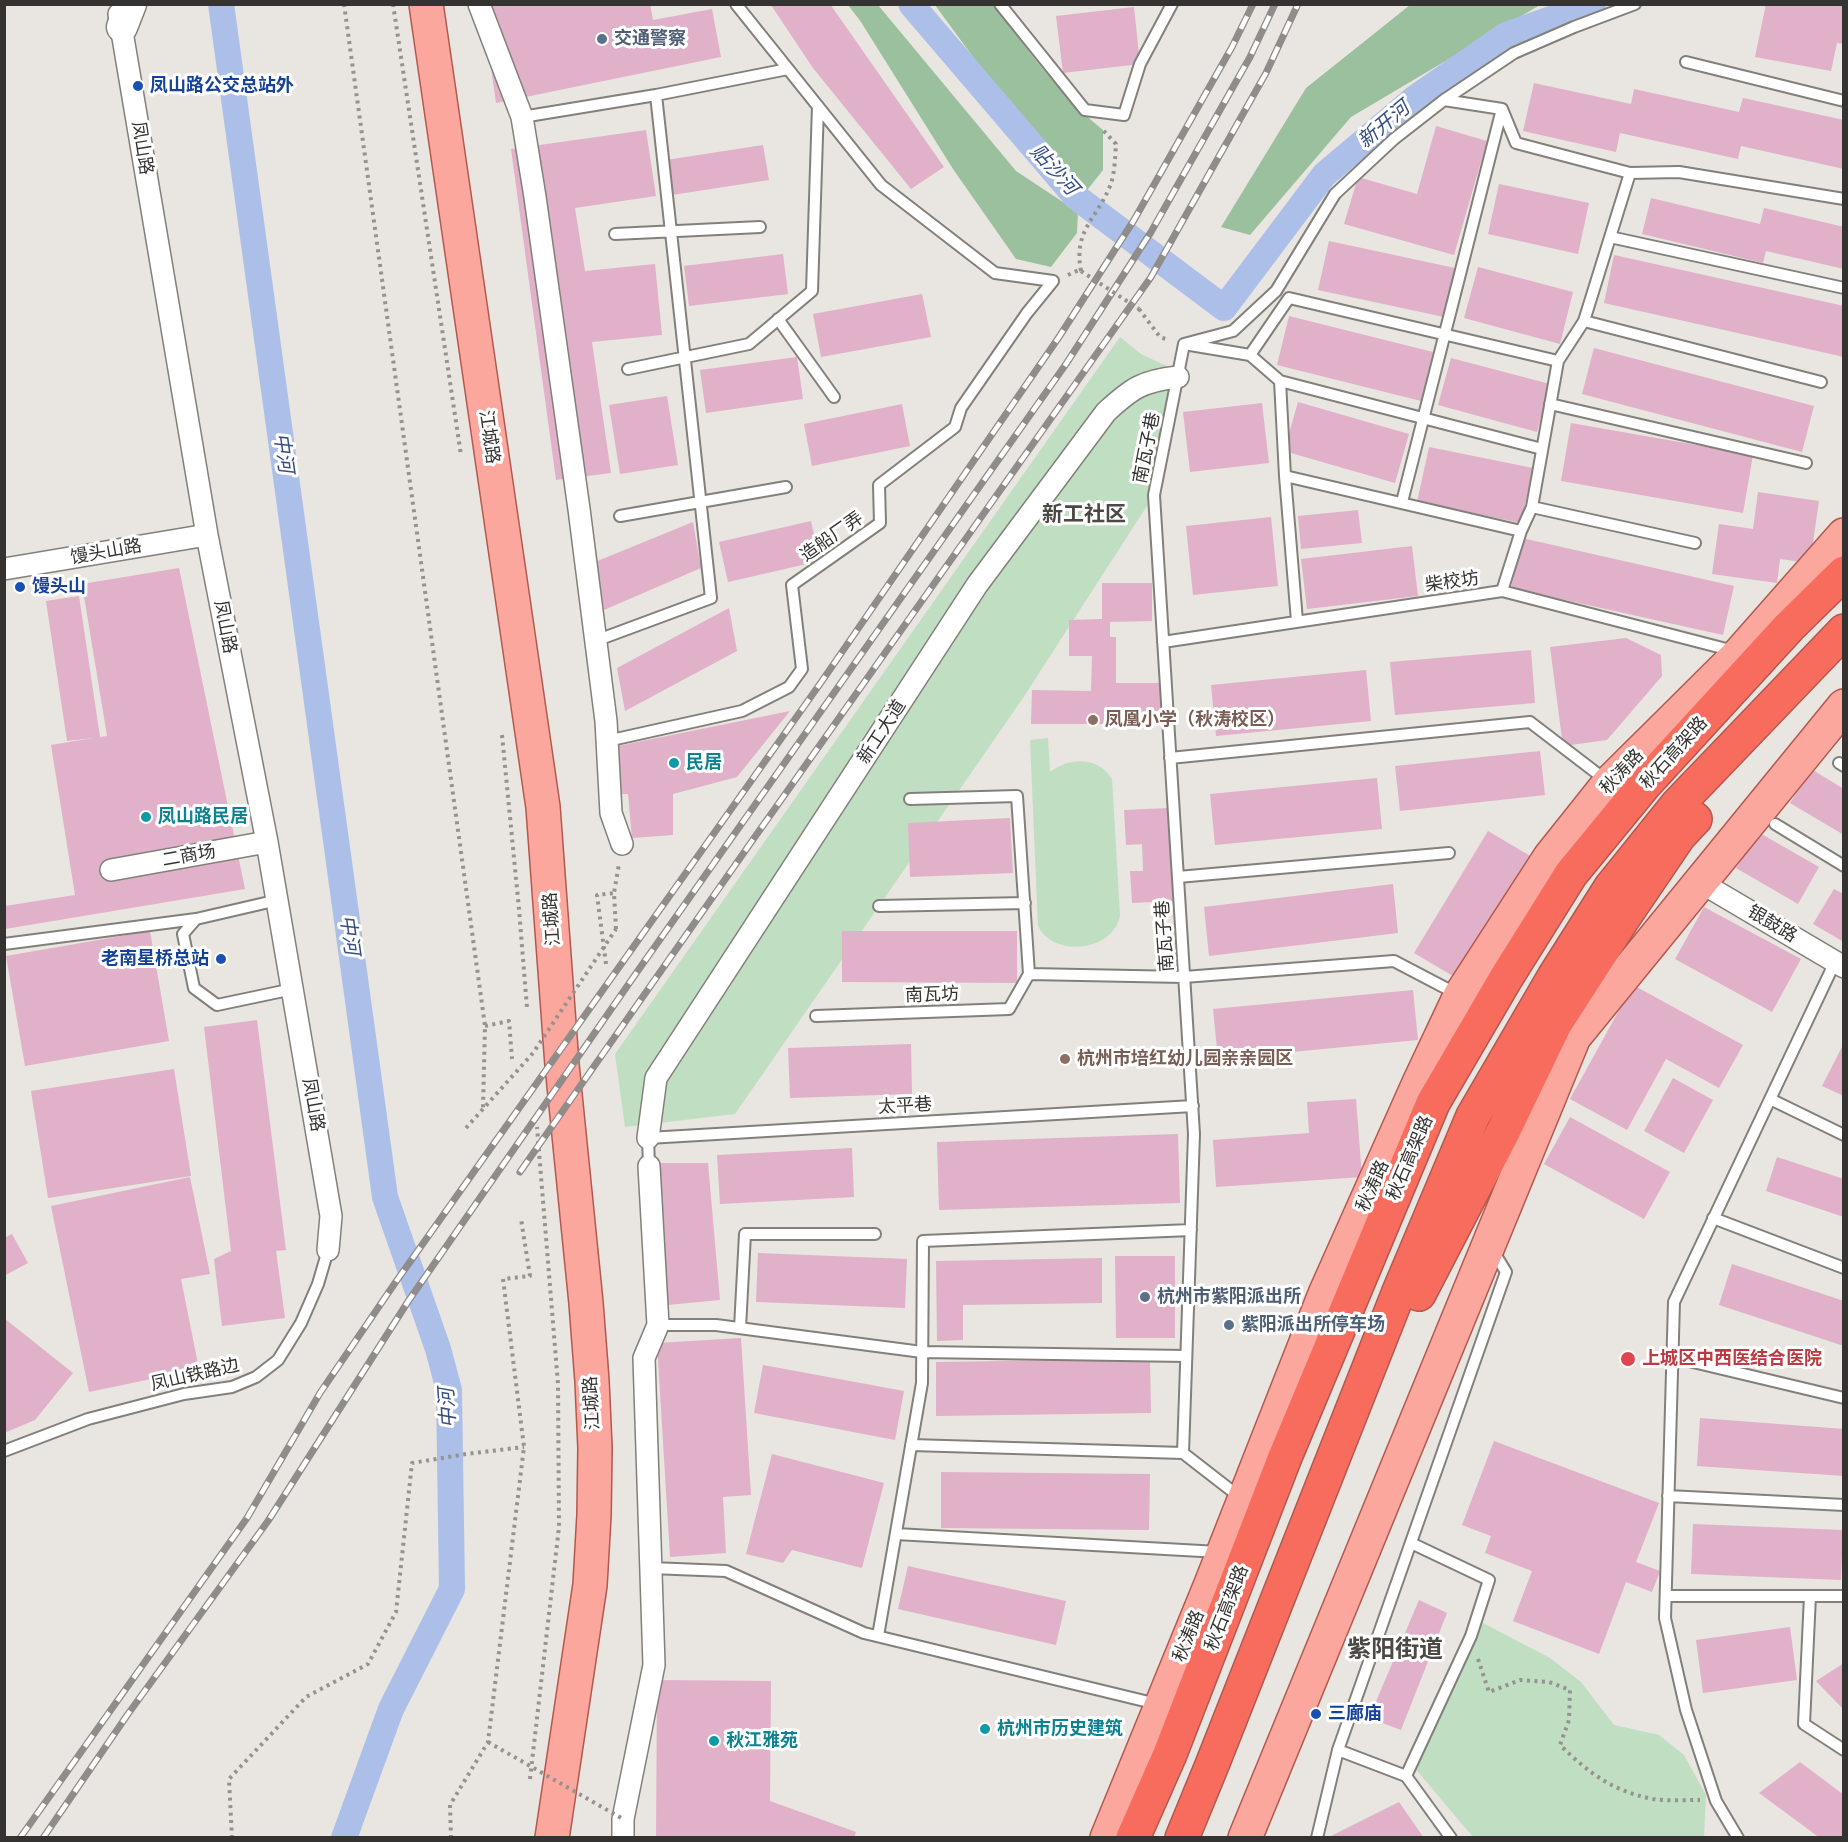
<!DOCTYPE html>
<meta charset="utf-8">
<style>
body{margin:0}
#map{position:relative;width:1848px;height:1842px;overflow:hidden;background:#e9e5e0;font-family:Cabin,sans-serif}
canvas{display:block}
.frame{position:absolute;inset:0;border:6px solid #343331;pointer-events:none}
</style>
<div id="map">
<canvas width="1848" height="1842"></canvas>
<div class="frame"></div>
</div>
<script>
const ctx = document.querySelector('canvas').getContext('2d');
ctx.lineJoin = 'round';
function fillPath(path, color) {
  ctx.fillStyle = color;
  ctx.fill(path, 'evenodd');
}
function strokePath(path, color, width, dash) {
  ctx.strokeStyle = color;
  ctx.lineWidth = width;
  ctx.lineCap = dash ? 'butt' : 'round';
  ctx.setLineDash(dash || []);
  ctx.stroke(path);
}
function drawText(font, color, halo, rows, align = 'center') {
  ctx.font = font + ' Cabin,"Noto Sans SC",sans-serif';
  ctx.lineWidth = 6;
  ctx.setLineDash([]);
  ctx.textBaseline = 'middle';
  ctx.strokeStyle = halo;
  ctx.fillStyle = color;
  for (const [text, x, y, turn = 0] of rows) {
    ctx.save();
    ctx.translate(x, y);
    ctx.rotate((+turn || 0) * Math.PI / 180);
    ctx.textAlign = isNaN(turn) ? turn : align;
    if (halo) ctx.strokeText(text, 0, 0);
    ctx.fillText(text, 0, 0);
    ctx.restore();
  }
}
fillPath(new Path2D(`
 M 1120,337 L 1141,354 L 1179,372 L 1154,495 L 1023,698 L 735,1114 L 625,1127 L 615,1054 Z
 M 1048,738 L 1050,772 C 1069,757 1098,756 1112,779 L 1120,915 C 1114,952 1053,958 1038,926 L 1030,740 Z
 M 1477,1620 L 1550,1658 L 1581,1682 L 1614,1725 L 1659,1735 L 1684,1755 L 1706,1795 L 1704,1837 L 1473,1837 L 1413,1766 Z`), '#c0dec2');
fillPath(new Path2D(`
 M 848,5 L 878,5 L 1016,171 L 1078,212 L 1077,233 L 1051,267 L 1016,259 L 953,169 L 861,22 Z
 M 935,5 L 994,5 C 1028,51 1059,94 1103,130 L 1103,170 L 1084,194 L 992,83 Z
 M 1410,5 L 1540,5 L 1351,117 L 1250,235 L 1221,227 L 1306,88 Z`), '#9bc09e');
strokePath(new Path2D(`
 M 221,4 L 385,1197 L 438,1349 L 449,1390 L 452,1589 L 391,1709 L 344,1838
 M 911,4 L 1076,197 L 1224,308 L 1324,175 L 1415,98 L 1506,35 L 1593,4`), '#acbfe8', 26);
fillPath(new Path2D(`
 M 482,4 L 650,4 L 653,20 L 712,9 L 721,57 L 496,103 Z
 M 773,4 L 830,4 L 944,167 L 911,189 L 813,68 L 771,5 Z
 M 1766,4 L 1844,4 L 1844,44 L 1837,43 L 1831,71 L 1755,57 Z
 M 1134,7 L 1140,64 L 1063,73 L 1056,16 Z
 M 1534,83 L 1631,104 L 1634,89 L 1739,112 L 1743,98 L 1844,120 L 1844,169 L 1741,146 L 1738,159 L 1620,133 L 1616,152 L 1523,131 Z
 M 1436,126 L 1487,141 L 1454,255 L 1344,224 L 1358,177 L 1417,194 Z
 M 646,130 L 656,196 L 575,208 L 585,271 L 655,264 L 662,335 L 592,342 L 611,473 L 556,480 L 511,149 Z
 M 763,145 L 769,180 L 672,195 L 666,160 Z
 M 1499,184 L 1589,203 L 1578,254 L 1488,234 Z
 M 1651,198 L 1760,224 L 1764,208 L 1844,227 L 1844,269 L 1766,251 L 1763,263 L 1642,234 Z
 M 1329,241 L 1455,268 L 1444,317 L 1318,290 Z
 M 783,254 L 788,294 L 689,306 L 684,266 Z
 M 1614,255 L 1844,306 L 1844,357 L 1604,303 Z
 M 1478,267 L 1573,292 L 1560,344 L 1464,318 Z
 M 922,294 L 931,337 L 821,357 L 813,314 Z
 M 1289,316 L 1433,352 L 1421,401 L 1277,365 Z
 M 1594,348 L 1814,406 L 1802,452 L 1582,394 Z
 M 797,357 L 803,399 L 706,413 L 700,370 Z
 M 1451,358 L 1550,384 L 1537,432 L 1438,405 Z
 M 667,396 L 678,465 L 620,474 L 609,405 Z
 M 1298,402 L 1409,434 L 1395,483 L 1284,451 Z
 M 1262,403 L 1269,463 L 1190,472 L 1183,412 Z
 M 902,404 L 910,446 L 812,466 L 804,424 Z
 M 1571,423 L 1753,455 L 1743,513 L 1561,481 Z
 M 1429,447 L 1533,468 L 1521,523 L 1417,502 Z
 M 1758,492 L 1819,501 L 1810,563 L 1780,559 L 1777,583 L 1712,574 L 1719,524 L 1753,529 Z
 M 1358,510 L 1362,543 L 1301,549 L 1298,516 Z
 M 1271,517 L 1278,586 L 1193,595 L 1186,526 Z
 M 811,521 L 820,561 L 728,582 L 719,542 Z
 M 693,522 L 701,568 L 604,610 L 595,562 Z
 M 1522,538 L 1734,586 L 1723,635 L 1511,588 Z
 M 1412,546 L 1418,596 L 1307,609 L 1301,559 Z
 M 179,568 L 245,889 L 5,929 L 5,906 L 75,895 L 51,745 L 93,738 L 67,741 L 46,601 L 79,596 L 100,737 L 107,736 L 82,584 Z
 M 1102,583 L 1152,583 L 1152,621 L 1110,622 L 1110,637 L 1116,637 L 1116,683 L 1161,683 L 1161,715 L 1114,714 L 1114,724 L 1031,724 L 1032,690 L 1091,691 L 1092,656 L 1069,656 L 1069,620 L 1102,619 Z
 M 729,608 L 737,651 L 625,711 L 617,668 Z
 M 1626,638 L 1661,655 L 1662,676 L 1607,740 L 1563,746 L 1550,647 Z
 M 1531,650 L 1535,703 L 1395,715 L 1390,662 Z
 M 1366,670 L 1371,721 L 1216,736 L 1211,685 Z
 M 790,711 L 737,777 L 673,794 L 673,835 L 632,838 L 628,794 L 606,794 L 598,750 Z
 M 1540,751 L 1545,795 L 1400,811 L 1395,766 Z
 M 1811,769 L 1844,789 L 1844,835 L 1790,803 Z
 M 1377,778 L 1382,829 L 1215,845 L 1210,794 Z
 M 1168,808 L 1173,901 L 1132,903 L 1130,871 L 1143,871 L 1142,844 L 1126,845 L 1124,810 Z
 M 1010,818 L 1013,873 L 910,877 L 908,823 Z
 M 1488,831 L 1537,860 L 1463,982 L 1414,953 Z
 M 1758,832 L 1819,867 L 1798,904 L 1736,868 Z
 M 1393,884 L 1398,933 L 1209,956 L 1204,907 Z
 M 1834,889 L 1844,894 L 1844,942 L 1813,924 Z
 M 1704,907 L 1801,959 L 1772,1012 L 1675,959 Z
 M 150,931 L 169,1041 L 25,1066 L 6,956 Z
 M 842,931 L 1017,931 L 1017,983 L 842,982 Z
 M 1633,985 L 1743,1045 L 1719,1088 L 1666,1059 L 1627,1130 L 1570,1099 Z
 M 1413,990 L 1418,1040 L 1218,1059 L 1213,1009 Z
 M 257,1020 L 286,1250 L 276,1251 L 285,1318 L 222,1326 L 214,1259 L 231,1251 L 204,1027 Z
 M 1844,1043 L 1844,1096 L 1822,1086 Z
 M 911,1044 L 912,1094 L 790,1098 L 788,1048 Z
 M 174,1069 L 191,1176 L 48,1198 L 31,1091 Z
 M 1673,1078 L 1713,1100 L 1684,1153 L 1644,1131 Z
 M 1356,1099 L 1362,1177 L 1216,1187 L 1213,1140 L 1309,1133 L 1307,1102 Z
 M 1570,1117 L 1670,1172 L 1644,1219 L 1544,1164 Z
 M 1178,1134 L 1180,1203 L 939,1210 L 937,1142 Z
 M 852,1148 L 854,1197 L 720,1204 L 717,1155 Z
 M 1777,1157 L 1844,1179 L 1844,1217 L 1766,1191 Z
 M 660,1163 L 708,1163 L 720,1300 L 668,1305 Z
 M 190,1177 L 210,1274 L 181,1279 L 199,1369 L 89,1392 L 51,1206 Z
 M 12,1234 L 28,1263 L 4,1276 L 4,1238 Z
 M 758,1253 L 907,1259 L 905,1308 L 756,1302 Z
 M 1115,1256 L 1175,1256 L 1175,1338 L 1116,1338 Z
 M 1102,1258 L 1102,1303 L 963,1305 L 963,1340 L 937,1341 L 936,1261 Z
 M 1732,1264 L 1844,1301 L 1844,1346 L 1719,1305 Z
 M 4,1318 L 73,1373 L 35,1420 L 4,1433 Z
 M 741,1338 L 751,1495 L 723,1497 L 726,1553 L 670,1557 L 657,1343 Z
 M 1150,1359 L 1151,1413 L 936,1416 L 936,1362 Z
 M 763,1365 L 904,1391 L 895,1440 L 754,1413 Z
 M 1700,1418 L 1844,1429 L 1844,1476 L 1697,1466 Z
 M 1494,1441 L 1659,1503 L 1636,1562 L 1660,1571 L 1652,1592 L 1626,1582 L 1599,1654 L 1513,1621 L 1532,1571 L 1485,1553 L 1491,1536 L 1462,1525 Z
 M 772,1454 L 884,1483 L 862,1568 L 792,1550 L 783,1563 L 746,1554 Z
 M 941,1472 L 1150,1474 L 1149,1530 L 941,1528 Z
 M 1693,1524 L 1843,1530 L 1841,1580 L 1691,1574 Z
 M 908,1566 L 1066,1601 L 1056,1645 L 898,1609 Z
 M 1419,1600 L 1447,1613 L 1401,1730 L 1369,1718 Z
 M 1790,1627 L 1797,1680 L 1703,1693 L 1696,1640 Z
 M 1844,1663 L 1844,1710 L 1816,1681 Z
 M 657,1680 L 771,1681 L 770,1801 L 856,1832 L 854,1838 L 656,1838 Z
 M 1800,1762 L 1844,1795 L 1844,1838 L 1820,1838 L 1759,1793 Z
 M 1399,1802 L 1424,1838 L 1327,1838 Z`), '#e0b1c8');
const lane = new Path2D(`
 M 736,4 L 881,185 L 995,273 L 1053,281
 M 1000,4 L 1085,110 L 1124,115 L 1140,64 L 1172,4
 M 1686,62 L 1844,101
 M 1444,100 L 1502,109 L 1516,143 L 1630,173 L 1679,172 L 1844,199
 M 522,117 L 656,95 L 788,69
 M 615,234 L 760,227
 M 1610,237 L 1844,288
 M 778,319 L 834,397
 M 1584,321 L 1630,173
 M 1184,344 L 1154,495 L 1194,1134 L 1183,1453 L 1241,1498
 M 1184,344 L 1233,331 L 1276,291 L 1335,194 L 1394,139 L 1444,100 L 1514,53 L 1574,27 L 1635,4
 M 1190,345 L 1250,355 L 1280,381 L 1285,476 L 1297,621
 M 1250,355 L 1289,298 L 1558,361 L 1584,321 L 1821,382
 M 628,369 L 749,344 L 812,291 L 818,106
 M 1280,381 L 1542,449
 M 1550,404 L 1806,463
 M 1285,476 L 1521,531
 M 1402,502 L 1502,109
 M 1532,507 L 1695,543
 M 620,516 L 786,487
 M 1502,591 L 1521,531 L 1532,507 L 1558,361
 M 595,641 L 711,598 L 656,95
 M 1163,642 L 1502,591 L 1734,651
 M 607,741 L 742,711 L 789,687 L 802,669 L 792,585 L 880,523 L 879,485 L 955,427 L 961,408 L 1027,313 L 1053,281
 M 1170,758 L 1530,722 L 1607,781
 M 1839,763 L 1844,766
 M 910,799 L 1017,796 L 1029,974 L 1184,977 L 1394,961 L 1457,994
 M 1775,824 L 1844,866
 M 1178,877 L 1449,853
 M 278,900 L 196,919 L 183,934 L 194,988 L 217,1005 L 293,989
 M 879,906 L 1025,903
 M 4,944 L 196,919
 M 816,1016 L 1009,1009 L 1029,974
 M 1770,1099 L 1844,1135
 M 649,1166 L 648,1138 L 1193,1106
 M 1713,1218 L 1844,1268
 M 658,1325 L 716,1325 L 922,1352 L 1186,1356
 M 740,1328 L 745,1234 L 875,1234
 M 1672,1357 L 1844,1398
 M 911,1445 L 1183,1453
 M 4,1451 L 88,1419 L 184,1394 L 232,1387 L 256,1377 L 278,1360 L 301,1323 L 318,1284 L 328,1250
 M 1668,1496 L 1844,1505
 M 896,1534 L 1219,1552
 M 651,1568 L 726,1571 L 864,1633 L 1157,1704
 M 1666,1596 L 1844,1596
 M 1810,1596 L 1804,1724 L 1844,1750
 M 878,1636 L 922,1383 L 923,1241 L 1191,1230
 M 1338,1750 L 1406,1776 L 1451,1838
 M 1406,1776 L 1471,1636 L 1489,1580 L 1411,1543
 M 1317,1838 L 1338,1750 L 1506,1272 L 1492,1249
 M 1738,1838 L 1716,1801 L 1686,1710 L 1665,1618 L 1674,1302 L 1835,962`);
const street = new Path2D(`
 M 479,4 L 522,117 L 535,197 L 579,509 L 606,721 L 611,813 L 622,844
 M 119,14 L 207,535 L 267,842 L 331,1216 L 328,1250
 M 4,569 L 207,535
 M 111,870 L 267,842
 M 1700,882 L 1844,967
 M 648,1138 L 656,1078 L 977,585 L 1106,412 C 1132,388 1142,381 1178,377
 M 623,1838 L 623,1819 L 654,1665 L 644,1358 L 658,1325 L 649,1166`);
const secondary = new Path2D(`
 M 122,27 L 131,4`);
const primary = new Path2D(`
 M 426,4 L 543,807 L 562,1065 L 586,1303 L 592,1381 L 595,1448 L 594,1515 L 590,1585 L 552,1838
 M 1107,1838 L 1211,1584 L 1325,1294 L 1419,1083 L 1460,996 L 1550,857 L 1609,783 L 1740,653 L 1844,535
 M 1245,1838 L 1574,1037 L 1844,706`);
const highway = new Path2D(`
 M 1419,1294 L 1501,1136 L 1555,1024 L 1622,920 L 1679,836 L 1695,819
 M 1133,1838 L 1170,1754 L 1285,1457 L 1433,1103 L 1506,978 L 1571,874 L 1645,784 L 1789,627 L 1844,573
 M 1182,1838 L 1212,1765 L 1398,1294 L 1473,1116 L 1554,977 L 1611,887 L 1677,805 L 1844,631`);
strokePath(lane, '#83807b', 14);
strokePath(street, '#83807b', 24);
strokePath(secondary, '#83807b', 33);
strokePath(primary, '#b3584e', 36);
strokePath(highway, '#b3584e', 36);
strokePath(new Path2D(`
 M 344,4 L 485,1026 L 483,1108
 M 393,4 L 461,455
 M 1081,271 C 1073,230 1097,219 1110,186 C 1115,174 1115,157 1116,144 L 1103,130
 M 1068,275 L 1081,269
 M 1139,309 L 1160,337 L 1169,340
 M 502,735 L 519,909 L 527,1008
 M 616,929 L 614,893 L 619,864
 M 606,964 L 597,895 L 614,893
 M 485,1026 L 509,1021 L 512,1059
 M 1478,1659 L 1489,1692 L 1520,1680 L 1549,1682 L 1570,1690 L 1569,1720 L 1560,1745 C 1589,1773 1612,1791 1653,1799 C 1667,1801 1685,1800 1700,1800
 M 530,1779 L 559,1527 L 558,1384 L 537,1127
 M 232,1838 L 229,1779 L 306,1697 L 368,1664 L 396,1612 L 412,1463 L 466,1454 L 524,1447
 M 451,1838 L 450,1805 L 488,1742 L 524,1447 L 503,1279 L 530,1276 L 521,1219`), '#95928f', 4, [3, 4.5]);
strokePath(lane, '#fff', 10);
strokePath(street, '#fff', 21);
strokePath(secondary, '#fff', 30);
strokePath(primary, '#fba79e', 33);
strokePath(highway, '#f86c5e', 33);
const rail = new Path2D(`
 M 520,1172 L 752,841 L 1151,277 L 1266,73 L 1298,4
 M 20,1838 L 247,1518 L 320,1393 L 395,1283 L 822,681 L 1059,337 L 1134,220 L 1232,47 L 1253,4
 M 43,1838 L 128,1714 L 268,1521 L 409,1300 L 637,972 L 1066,364 L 1151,232 L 1250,57 L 1275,4`);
strokePath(rail, '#8f8c89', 7);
strokePath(rail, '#fff', 4.5, [14]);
strokePath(new Path2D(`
 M 1081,271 L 1139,309
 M 466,1128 L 533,1053 L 616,929
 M 488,1742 L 623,1819`), '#95928f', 4, [3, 4.5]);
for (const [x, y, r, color] of [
 [602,39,6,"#5c6f8a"],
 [138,86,6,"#1a4fb4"],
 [20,587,6,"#1a4fb4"],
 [1093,720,6,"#8d6e63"],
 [674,763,6,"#0f9aa8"],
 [146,817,6,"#0f9aa8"],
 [221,959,6,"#1a4fb4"],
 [1065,1059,6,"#8d6e63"],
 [1145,1297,6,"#5c6f8a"],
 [1229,1325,6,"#5c6f8a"],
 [1628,1359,8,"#e0444e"],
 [1316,1714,6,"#1a4fb4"],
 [985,1729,6,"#0f9aa8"],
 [714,1741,6,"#0f9aa8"]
]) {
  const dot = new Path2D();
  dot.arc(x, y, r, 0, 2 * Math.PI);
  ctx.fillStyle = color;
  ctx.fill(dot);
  strokePath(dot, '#fff', 2);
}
drawText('bold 18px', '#4e5e75', '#fff', [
 ["交通警察",614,39],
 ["杭州市紫阳派出所",1157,1297],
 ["紫阳派出所停车场",1241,1325]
], 'left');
drawText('bold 18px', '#164399', '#fff', [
 ["凤山路公交总站外",150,86],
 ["馒头山",32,587],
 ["老南星桥总站",209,959,"right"],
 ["三廊庙",1328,1714]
], 'left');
drawText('18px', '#343331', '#fff', [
 ["凤山路",142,148,81],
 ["江城路",489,437,82],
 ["南瓦子巷",1147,448,-79],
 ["造船厂弄",832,537,-35],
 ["馒头山路",106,552,-10],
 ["柴校坊",1452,582,-8],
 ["凤山路",225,627,79],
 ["新工大道",882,732,-57],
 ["秋石高架路",1674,753,-48],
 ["秋涛路",1622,772,-47],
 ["二商场",189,856,-10],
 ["江城路",552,919,-94],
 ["银鼓路",1772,924,31],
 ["南瓦子巷",1165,936,-94],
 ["南瓦坊",932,995,-2],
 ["凤山路",313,1105,80],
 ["太平巷",905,1106,-3],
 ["秋石高架路",1410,1158,-67],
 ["秋涛路",1373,1186,-66],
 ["凤山铁路边",195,1375,-13],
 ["江城路",592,1403,-93],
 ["秋石高架路",1227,1608,-69],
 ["秋涛路",1189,1636,-68]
]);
drawText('bold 18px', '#785e54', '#fff', [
 ["凤凰小学（秋涛校区）",1105,720],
 ["杭州市培红幼儿园亲亲园区",1077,1059]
], 'left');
drawText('bold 18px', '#0d838f', '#fff', [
 ["民居",686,763],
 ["凤山路民居",158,817],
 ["杭州市历史建筑",997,1729],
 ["秋江雅苑",726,1741]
], 'left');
drawText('bold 18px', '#be3a42', '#fff', [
 ["上城区中西医结合医院",1642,1359]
], 'left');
drawText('italic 20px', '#364d82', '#fff', [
 ["新开河",1384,125,-40],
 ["贴沙河",1054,170,48],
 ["中河",283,453,82],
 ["中河",349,935,82],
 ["中河",448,1408,-94]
]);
drawText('bold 21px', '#4c4944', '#fff', [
 ["新工社区",1084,515]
]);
drawText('bold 24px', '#4c4944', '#fff', [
 ["紫阳街道",1395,1650]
]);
</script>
